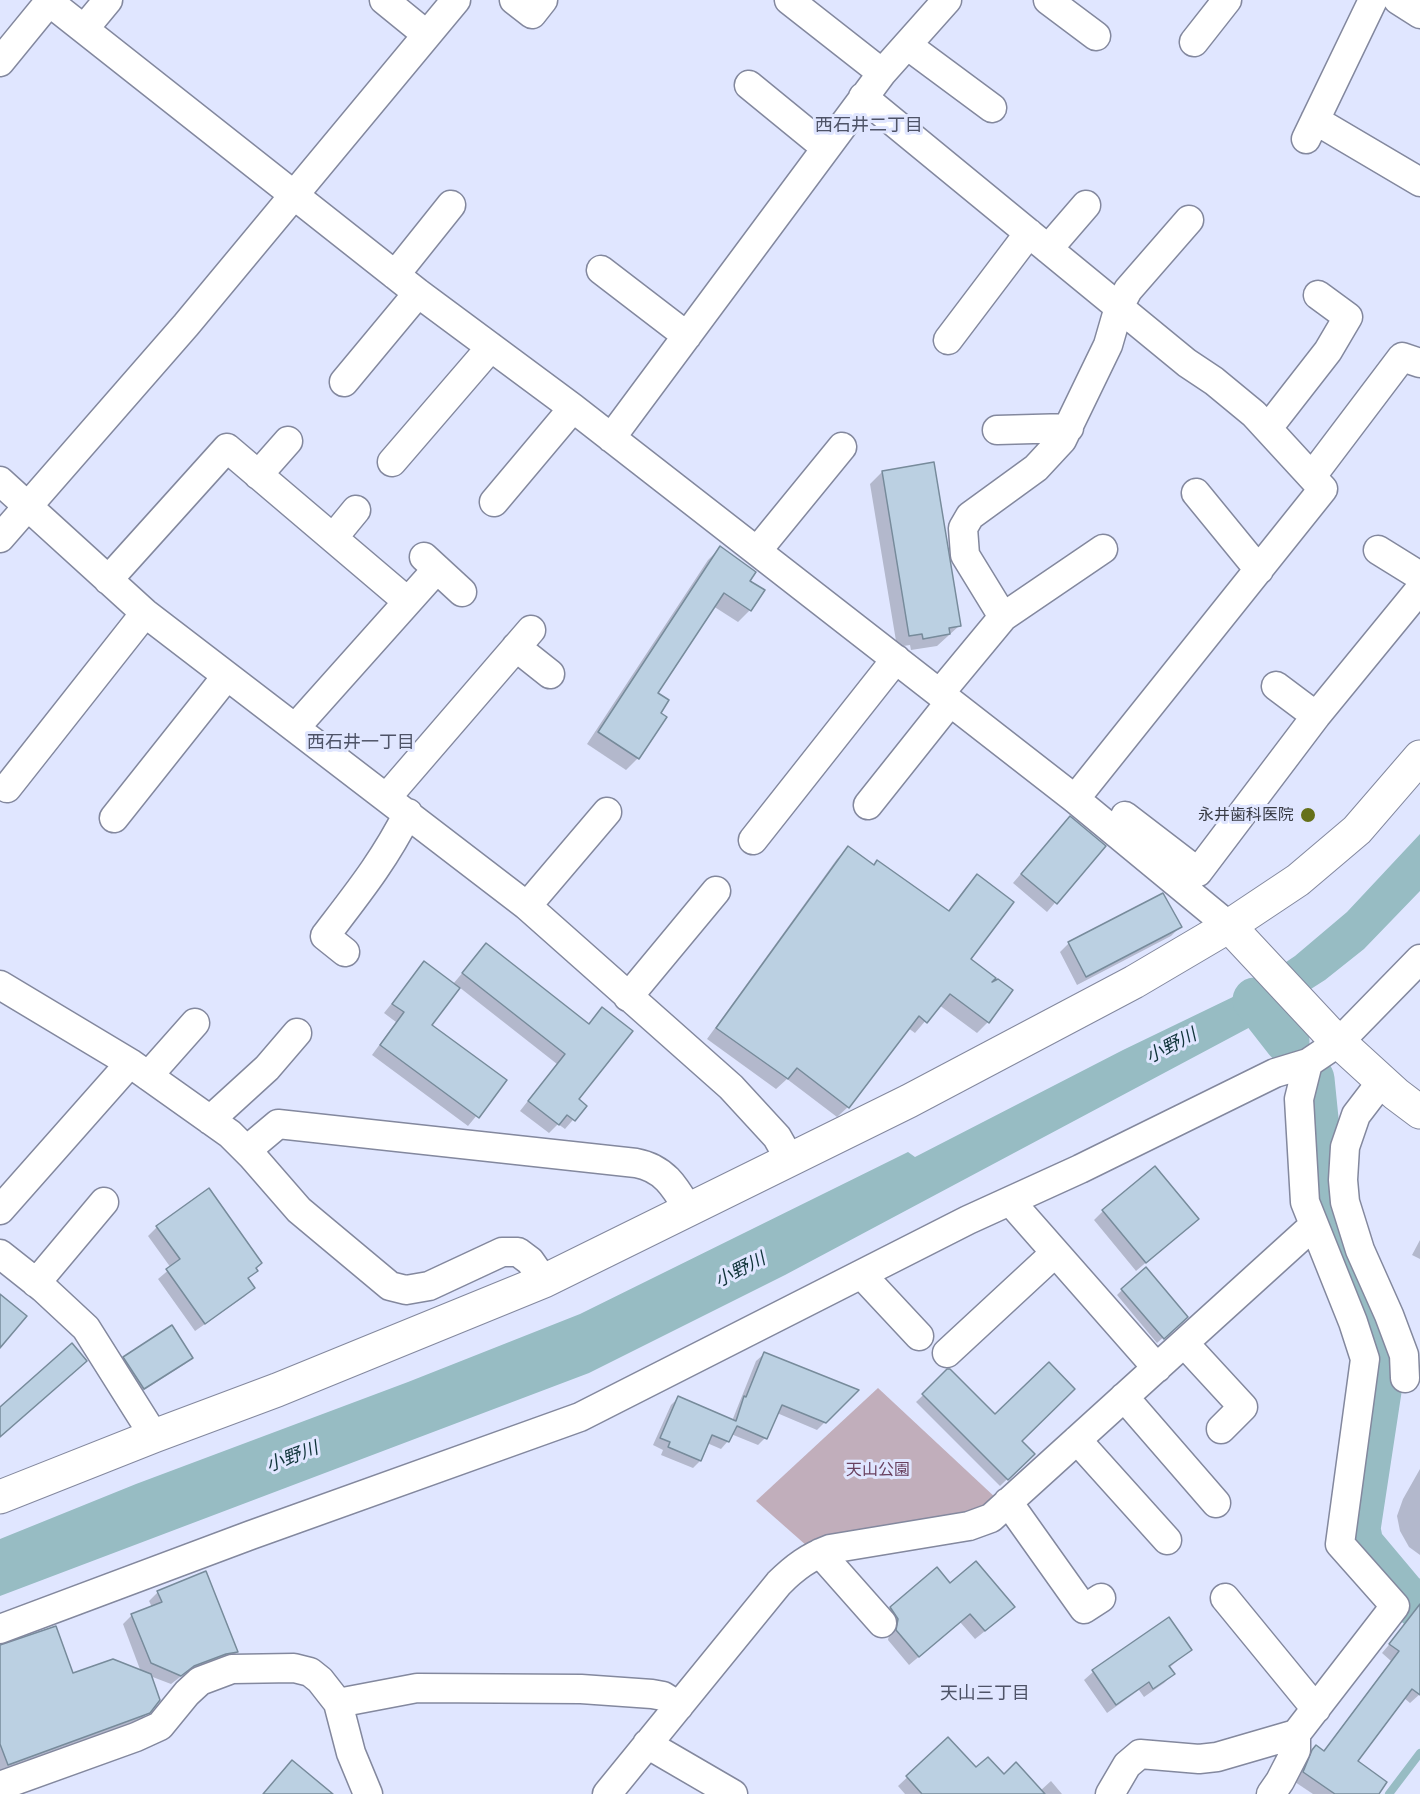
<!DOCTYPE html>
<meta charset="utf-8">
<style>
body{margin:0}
canvas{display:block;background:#e0e6ff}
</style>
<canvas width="1420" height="1794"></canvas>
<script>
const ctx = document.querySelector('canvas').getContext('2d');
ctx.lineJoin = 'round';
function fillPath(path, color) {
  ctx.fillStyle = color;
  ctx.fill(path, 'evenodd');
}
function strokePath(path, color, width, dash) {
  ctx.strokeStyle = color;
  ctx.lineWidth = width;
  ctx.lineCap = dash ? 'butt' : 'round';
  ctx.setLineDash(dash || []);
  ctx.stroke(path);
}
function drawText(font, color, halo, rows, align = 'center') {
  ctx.font = font + ' "Public Sans","Noto Sans JP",sans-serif';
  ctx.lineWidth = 6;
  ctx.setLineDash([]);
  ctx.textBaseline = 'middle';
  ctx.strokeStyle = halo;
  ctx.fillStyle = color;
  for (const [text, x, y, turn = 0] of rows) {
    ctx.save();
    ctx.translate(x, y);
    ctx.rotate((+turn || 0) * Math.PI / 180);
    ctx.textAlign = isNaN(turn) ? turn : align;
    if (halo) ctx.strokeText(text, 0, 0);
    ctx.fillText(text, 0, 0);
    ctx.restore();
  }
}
fillPath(new Path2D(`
 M 878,1388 L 997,1499 L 993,1506 L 807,1546 L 756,1501 Z`), '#c1aebb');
fillPath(new Path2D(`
 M 1420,834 L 1420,891 L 1364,949 L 1325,980 L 1256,1024 L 785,1275 L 589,1373 L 0,1596 L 0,1539 L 136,1484 L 408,1382 L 580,1314 L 908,1152 L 915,1157 L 1123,1050 L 1237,995 L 1295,956 L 1347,912 Z`), '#97bcc3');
fillPath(new Path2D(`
 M 882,472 L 959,626 L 937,646 L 911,650 L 910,645 L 897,647 L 870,484 Z
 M 720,548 L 748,581 L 750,610 L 738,622 L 713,606 L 655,693 L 638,758 L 626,770 L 587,744 L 708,560 Z
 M 1061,827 L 1104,846 L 1047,912 L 1013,883 Z
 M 848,848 L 947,912 L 966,887 L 977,876 L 969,959 L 986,987 L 1011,990 L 988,1022 L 977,1033 L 939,1005 L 915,1033 L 908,1028 L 848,1107 L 837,1117 L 787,1079 L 776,1089 L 707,1039 L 837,859 Z
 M 1180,927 L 1171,936 L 1077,985 L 1060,952 L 1069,943 Z
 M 486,945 L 587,1025 L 602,1009 L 577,1100 L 585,1106 L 565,1129 L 558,1124 L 549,1133 L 520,1111 L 557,1064 L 459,987 L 430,1026 L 505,1081 L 468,1126 L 372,1055 L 396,1022 L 384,1013 L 424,963 L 453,984 Z
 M 1103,1211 L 1197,1219 L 1136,1271 L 1094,1220 Z
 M 157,1227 L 254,1268 L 256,1271 L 247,1279 L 253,1288 L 244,1297 L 195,1331 L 158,1279 L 171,1268 L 148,1236 Z
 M 1420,1240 L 1420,1259 L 1412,1255 Z
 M 1122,1290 L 1180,1322 L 1157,1343 L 1117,1295 Z
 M 764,1354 L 856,1391 L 817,1430 L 777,1413 L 765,1438 L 758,1445 L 731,1434 L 728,1441 L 721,1449 L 707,1443 L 700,1461 L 693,1468 L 661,1455 L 663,1450 L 653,1445 L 671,1405 L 678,1398 L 732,1421 L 756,1361 Z
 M 124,1358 L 191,1358 L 185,1364 L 138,1394 L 119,1363 Z
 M 948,1371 L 1033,1454 L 1000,1486 L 916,1402 Z
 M 1420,1469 L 1420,1555 L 1409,1547 L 1400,1531 L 1397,1516 L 1403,1499 Z
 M 950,1585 L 1004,1616 L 975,1639 L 960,1622 L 909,1665 L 888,1640 L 890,1629 L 882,1617 L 891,1608 Z
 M 158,1592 L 237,1652 L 228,1661 L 216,1662 L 184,1674 L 171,1684 L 150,1676 L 149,1712 L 136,1724 L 0,1775 L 0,1646 L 72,1675 L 141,1672 L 123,1624 L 132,1615 L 152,1607 L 149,1601 Z
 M 1410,1620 L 1420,1628 L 1420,1694 L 1410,1703 L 1404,1698 L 1356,1762 L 1377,1794 L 1313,1794 L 1295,1782 L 1307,1756 L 1316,1747 L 1323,1752 L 1391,1661 L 1382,1653 Z
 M 1190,1650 L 1169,1668 L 1173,1674 L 1164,1683 L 1144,1697 L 1139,1690 L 1107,1713 L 1084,1680 L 1093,1672 Z
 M 948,1739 L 976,1769 L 1004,1776 L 1040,1791 L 1051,1781 L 1062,1794 L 905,1794 L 898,1786 Z`), '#0003');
strokePath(new Path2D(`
 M 1389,1794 L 1420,1753`), '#97bcc3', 8);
strokePath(new Path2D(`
 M 1255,1000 L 1287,1041
 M 1312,1079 L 1322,1178 L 1326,1200 L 1346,1260 L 1381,1349 L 1379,1391 L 1358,1529 L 1361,1544 L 1403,1594 L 1420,1608`), '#97bcc3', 45);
const building = new Path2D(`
 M 934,462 L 961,626 L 949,628 L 950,634 L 923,639 L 922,634 L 909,636 L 882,471 Z
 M 720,546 L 756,572 L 750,581 L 765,590 L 751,611 L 724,593 L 658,693 L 669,700 L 661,713 L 667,717 L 639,759 L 598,732 Z
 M 1070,816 L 1106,846 L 1057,904 L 1021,874 Z
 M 848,846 L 874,865 L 877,860 L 949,911 L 977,874 L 1014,902 L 971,959 L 996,978 L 992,982 L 998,979 L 1013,990 L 989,1023 L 950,994 L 927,1023 L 919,1016 L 849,1108 L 797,1068 L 788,1079 L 716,1028 Z
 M 1163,893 L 1182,927 L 1086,977 L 1068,942 Z
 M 486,943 L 589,1024 L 602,1007 L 633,1031 L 579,1099 L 587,1106 L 575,1121 L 567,1115 L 559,1125 L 528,1101 L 565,1054 L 462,973 Z
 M 424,961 L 460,988 L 432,1025 L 507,1080 L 479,1118 L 380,1045 L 404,1012 L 392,1004 Z
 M 1155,1166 L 1199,1219 L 1146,1263 L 1102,1210 Z
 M 209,1188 L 262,1263 L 256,1268 L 258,1271 L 248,1278 L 255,1288 L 205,1324 L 166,1269 L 180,1259 L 156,1226 Z
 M 1146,1267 L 1188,1317 L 1164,1339 L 1121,1289 Z
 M 0,1294 L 27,1316 L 0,1348 Z
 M 172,1325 L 193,1358 L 144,1389 L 123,1357 Z
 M 72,1343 L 87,1361 L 0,1437 L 0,1407 Z
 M 764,1352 L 859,1390 L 826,1423 L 782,1405 L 767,1439 L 737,1426 L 729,1442 L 712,1435 L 701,1461 L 668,1447 L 670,1442 L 660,1438 L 678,1396 L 736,1421 L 744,1396 L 746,1397 Z
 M 1049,1362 L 1075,1389 L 1022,1441 L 1035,1454 L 1008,1480 L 922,1394 L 947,1369 L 950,1369 L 995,1414 Z
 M 976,1561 L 1015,1607 L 985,1631 L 970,1614 L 919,1657 L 896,1630 L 898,1619 L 890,1607 L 937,1567 L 950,1583 Z
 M 206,1571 L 238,1652 L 226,1654 L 194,1666 L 181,1676 L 151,1663 L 131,1614 L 162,1602 L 157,1591 Z
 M 1420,1604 L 1420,1695 L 1412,1689 L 1358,1761 L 1387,1782 L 1379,1794 L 1335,1794 L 1303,1772 L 1312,1750 L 1316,1745 L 1324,1751 L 1399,1651 L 1389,1644 Z
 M 1169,1617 L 1192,1650 L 1169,1666 L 1175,1674 L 1153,1689 L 1149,1682 L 1116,1705 L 1092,1670 Z
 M 56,1626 L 73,1673 L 113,1659 L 151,1674 L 160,1700 L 150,1713 L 142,1716 L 8,1765 L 0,1744 L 0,1645 Z
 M 948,1737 L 976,1767 L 988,1757 L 1004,1774 L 1016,1762 L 1045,1794 L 922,1794 L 906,1776 Z
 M 292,1760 L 333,1794 L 263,1794 Z`);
fillPath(building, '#bbd0e2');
strokePath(building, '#778b9b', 1.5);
const minor = new Path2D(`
 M 47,0 L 418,293 L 573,408 L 1075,799 L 1229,926
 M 384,0 L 427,35
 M 514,0 L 532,14 L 543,0
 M 789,0 L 882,73 L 947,0
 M 1048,0 L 1096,36
 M 1398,0 L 1420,14
 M 84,29 L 108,0
 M 1194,42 L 1227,0
 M 907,45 L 992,108
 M 0,62 L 49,2
 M 749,85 L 826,148
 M 863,97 L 1187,363 L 1214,381 L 1254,414 L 1323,489 L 1075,799
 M 1315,120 L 1420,182
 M 1306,139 L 1373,0
 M 1048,249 L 1086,205
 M 601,270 L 687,336
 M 395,275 L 451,205
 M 948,340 L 1029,233
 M 344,382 L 418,293
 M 1268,428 L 1328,351 L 1348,317 L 1318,295
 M 997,430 L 1069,428
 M 611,438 L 882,73
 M 392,462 L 491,347
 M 258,475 L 288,441
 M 1312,476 L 1402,357 L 1420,363
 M 0,481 L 145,613 L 527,906 L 731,1087 L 777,1137 L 790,1160
 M 1196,493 L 1259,570
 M 494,502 L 573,408
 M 0,538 L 186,325 L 456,0
 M 333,538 L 356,510
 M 1378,550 L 1420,576
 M 757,551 L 842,447
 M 424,557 L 462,592
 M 108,580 L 227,448 L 407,601
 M 1003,617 L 1103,549
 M 516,647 L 550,674
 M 1276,686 L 1316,716
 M 940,693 L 1003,617 L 965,555 L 963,528 L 970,516 L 1036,468 L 1062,440 L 1108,345 L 1119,307 L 1128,290 L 1189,220
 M 295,728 L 437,569
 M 7,788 L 145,613
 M 387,797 L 531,630
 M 868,805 L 950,702
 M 1125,816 L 1198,872 L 1316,716 L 1420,589
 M 114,818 L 226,677
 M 753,840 L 896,659
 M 527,906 L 607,812
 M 345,952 L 325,936 C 357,894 384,861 408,813
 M 0,985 L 130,1063 L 230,1134 L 252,1156 L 299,1210 L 390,1286 L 406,1290 L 429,1286 L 502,1252 L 518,1252 L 530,1261 L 544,1281
 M 628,997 L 716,891
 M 148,1076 L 195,1023
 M 1382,1081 L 1356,1115 L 1345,1147 L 1343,1180 L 1345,1202 L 1360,1250 L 1389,1315 L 1404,1355 L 1405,1378
 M 210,1120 L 267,1068 L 297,1033
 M 247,1150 L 278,1124 L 636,1163 C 664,1168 675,1187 688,1209
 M 1010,1201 L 1157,1368
 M 0,1210 L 130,1063
 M 0,1254 L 43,1288 L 86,1328 L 154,1436
 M 862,1275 L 919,1336
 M 36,1283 L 104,1202
 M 1184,1343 L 1243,1407 L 1221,1429
 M 947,1353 L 1055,1253
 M 1124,1397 L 1216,1503
 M 1077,1440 L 1167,1540
 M 1008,1502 L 1084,1609 L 1101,1598
 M 820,1553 L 882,1623
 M 1225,1598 L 1316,1709
 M 0,1629 L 251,1535 L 580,1417 L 968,1220 L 1080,1169 L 1275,1073 L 1308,1063 L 1339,1042 L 1420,959
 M 338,1703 L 417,1688 L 581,1689 L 652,1694 L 663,1696 L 679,1706
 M 647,1744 L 733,1794
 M 0,1786 L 136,1737 L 160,1726 L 187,1693 L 200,1681 L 232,1669 L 294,1668 L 310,1672 L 320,1680 L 338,1703 L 351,1753 L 368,1794
 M 607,1794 L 779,1583 C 795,1567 809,1557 830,1549 L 969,1526 L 991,1518 L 1314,1225
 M 1110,1794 L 1127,1765 L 1140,1754 L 1199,1759 L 1217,1757 L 1296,1734 L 1395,1606 L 1340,1544 L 1365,1359 L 1353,1322 L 1305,1202 L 1299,1099 L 1308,1063
 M 1271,1794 L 1280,1781 L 1296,1750 L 1296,1734`);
const tertiary = new Path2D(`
 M 1229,926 L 1328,1032 L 1396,1094 L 1420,1112
 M 0,1497 L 154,1436 L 277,1390 L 544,1281 L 909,1101 L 1134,982 L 1229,926 L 1298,880 L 1357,830 L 1420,757`);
strokePath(minor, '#83889e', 31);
strokePath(tertiary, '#83889e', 35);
strokePath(minor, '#fff', 28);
strokePath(tertiary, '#fff', 33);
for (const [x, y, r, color] of [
 [1308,815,8,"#657019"]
]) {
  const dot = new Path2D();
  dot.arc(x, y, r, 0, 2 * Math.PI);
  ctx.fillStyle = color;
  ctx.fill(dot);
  strokePath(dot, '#e0e6ff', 2);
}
drawText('16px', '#393c46', '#e0e6ff', [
 ["永井歯科医院",1294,815]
], 'right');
drawText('16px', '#69415f', '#e0e6ff', [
 ["天山公園",878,1470]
]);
drawText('18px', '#4e5367', '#e0e6ff', [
 ["西石井二丁目",869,125],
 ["西石井一丁目",361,742],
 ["天山三丁目",985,1693]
]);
drawText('italic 18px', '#0f3339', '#e0e6ff', [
 ["小野川",1171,1046,-27],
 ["小野川",740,1270,-27],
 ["小野川",292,1457,-21]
]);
</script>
